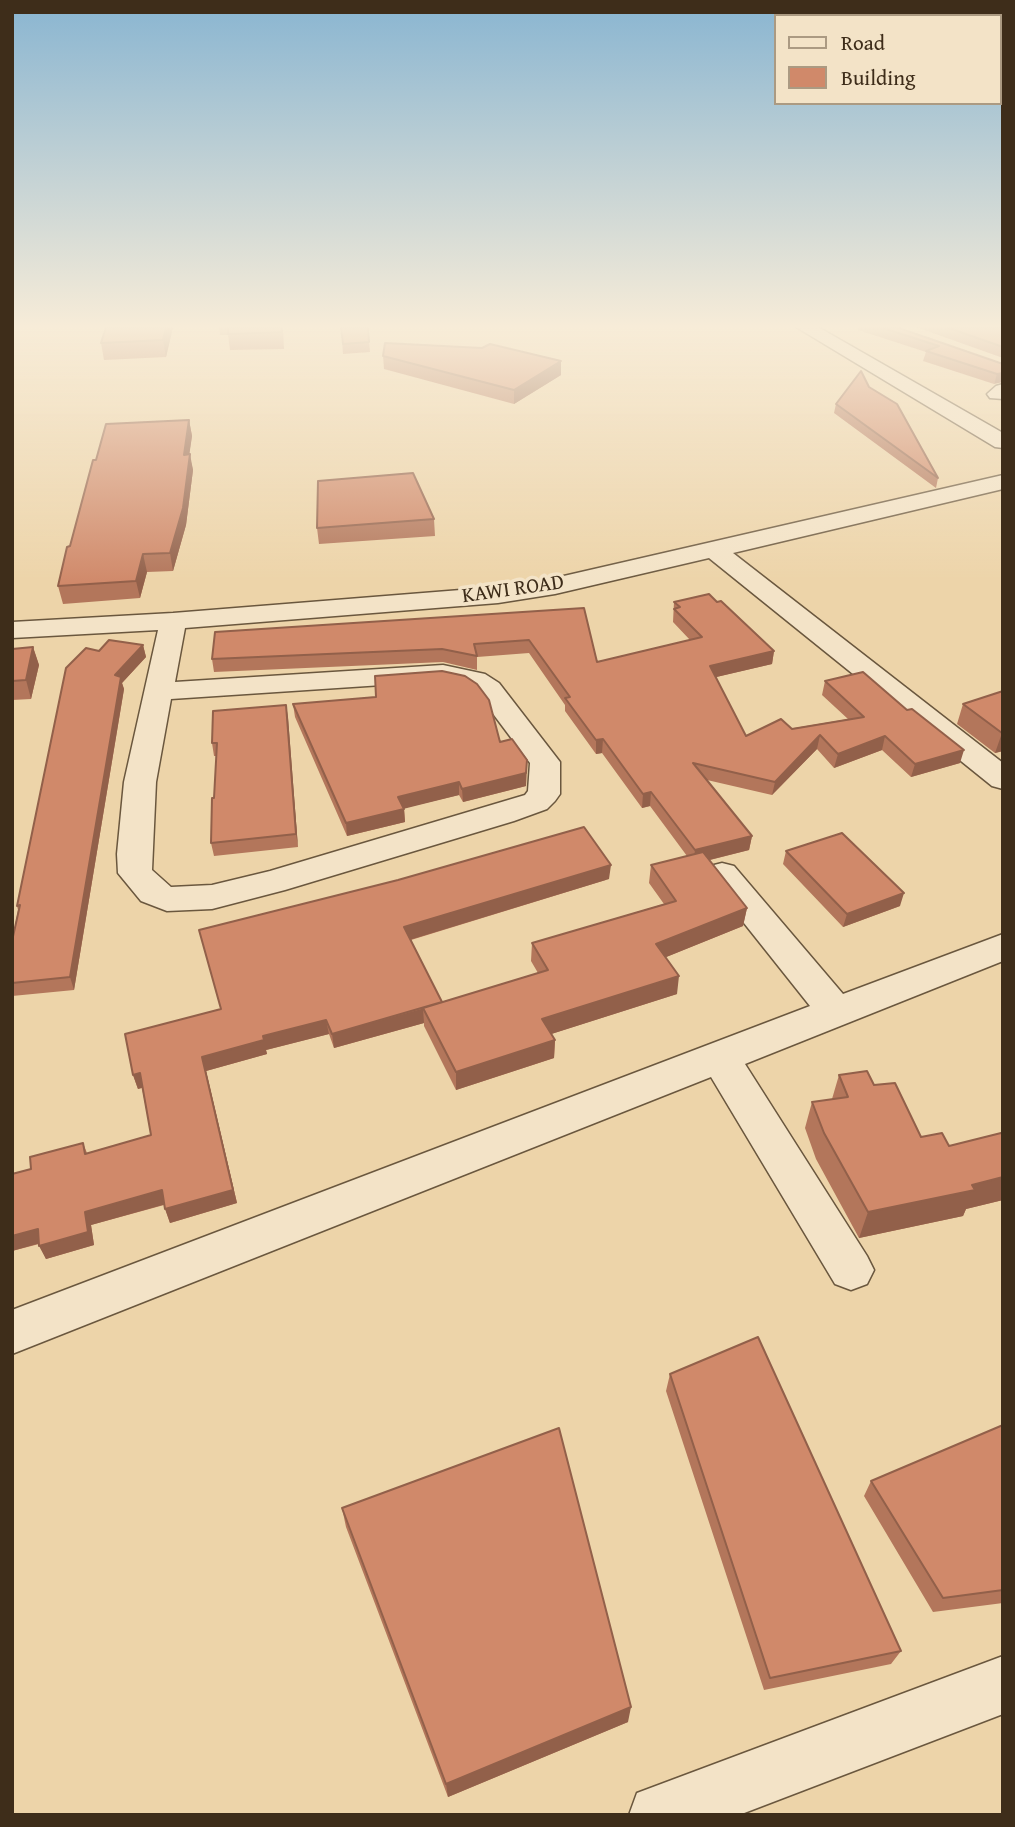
<!DOCTYPE html>
<style>
body{margin:0}
#map{position:relative;width:1015px;height:1827px;overflow:hidden;background:#edd4a9;font-family:"Gentium Book Plus",serif}
canvas{display:block}
.frame{position:absolute;inset:0;border:14px solid #3e2d1a;pointer-events:none}
.legend{position:absolute;left:774px;top:14px;width:228px;height:91px;box-sizing:border-box;background:#f3e3c7;border:2px solid #ab9a82;margin:0;padding:9px 12px;list-style:none;font-size:21px;color:#3e2d1a}
.legend li{display:flex;align-items:center;gap:14px;height:35px}
.legend b{width:35px;border:2px solid #ab9a82}
</style>
<div id="map">
<canvas width="1015" height="1827"></canvas>
<div class="frame"></div>
<ul class="legend">
<li><b style="height:9px;background:#f3e3c7"></b>Road</li>
<li><b style="height:19px;background:#d0896a"></b>Building</li>
</ul>
</div>
<script>
const ctx = document.querySelector('canvas').getContext('2d');
ctx.lineJoin = 'round';
function strokePath(path, color, width, dash) {
  ctx.strokeStyle = color;
  ctx.lineWidth = width;
  ctx.lineCap = dash ? 'butt' : 'round';
  ctx.setLineDash(dash || []);
  ctx.stroke(path);
}
function fillPath(path, color) {
  ctx.fillStyle = color;
  ctx.fill(path, 'evenodd');
}
function drawText(font, color, halo, rows, align = 'center') {
  ctx.font = font + ' "Gentium Book Plus",serif';
  ctx.lineWidth = 7;
  ctx.setLineDash([]);
  ctx.textBaseline = 'middle';
  ctx.strokeStyle = halo;
  ctx.fillStyle = color;
  for (const [text, x, y, turn = 0] of rows) {
    ctx.save();
    ctx.translate(x, y);
    ctx.rotate((+turn || 0) * Math.PI / 180);
    ctx.textAlign = isNaN(turn) ? turn : align;
    if (halo) ctx.strokeText(text, 0, 0);
    ctx.fillText(text, 0, 0);
    ctx.restore();
  }
}
const minor = new Path2D(`
 M 796,327 L 818,327 L 1003,433 L 1003,448 L 995,447 Z
 M 1003,384 L 1003,399 L 990,398 L 987,394 L 996,386 Z
 M 1003,475 L 1003,489 L 733,553 L 1003,763 L 1003,789 L 992,786 L 709,558 L 555,594 L 498,603 L 185,628 L 175,682 L 443,665 L 485,674 L 499,683 L 560,762 L 560,794 L 555,801 L 547,809 L 514,821 L 285,890 L 212,909 L 167,911 L 141,901 L 118,873 L 117,854 L 124,782 L 158,630 L 12,638 L 12,622 L 173,613 L 498,587 L 555,578 ZM 443,681 L 466,686 L 479,695 L 530,763 L 528,791 L 525,795 L 270,871 L 212,885 L 171,887 L 152,870 L 156,782 L 171,699 Z
 M 722,863 L 734,866 L 843,994 L 1003,934 L 1003,961 L 745,1064 L 867,1256 L 874,1270 L 867,1284 L 851,1290 L 835,1284 L 711,1077 L 12,1354 L 12,1310 L 810,1006 L 705,874 L 710,866 Z
 M 1003,1656 L 1003,1714 L 739,1815 L 629,1815 L 637,1793 Z`);
strokePath(minor, '#6a573e', 3);
fillPath(minor, '#f3e3c7');
fillPath(new Path2D(`
 M 106,327 L 173,327 L 166,357 L 104,360 L 101,343 Z
 M 219,327 L 283,327 L 284,349 L 230,350 L 228,335 L 220,335 Z
 M 341,327 L 368,327 L 370,352 L 343,354 Z
 M 858,327 L 896,327 L 1003,364 L 994,384 L 923,361 L 926,352 L 858,330 Z
 M 916,327 L 1003,327 L 1003,358 Z
 M 383,356 L 561,361 L 561,375 L 514,404 L 384,369 Z
 M 869,387 L 938,478 L 936,488 L 834,413 L 836,404 Z
 M 189,420 L 192,436 L 189,454 L 193,470 L 186,525 L 173,571 L 147,572 L 140,598 L 63,604 L 58,586 L 96,460 Z
 M 434,519 L 435,536 L 319,544 L 317,528 Z
 M 674,602 L 717,602 L 774,651 L 772,664 L 716,677 L 746,736 L 848,719 L 822,695 L 825,681 L 960,763 L 911,777 L 882,750 L 834,768 L 817,749 L 772,795 L 707,780 L 752,836 L 749,850 L 710,860 L 747,908 L 743,926 L 666,957 L 677,994 L 551,1034 L 555,1040 L 554,1058 L 456,1090 L 424,1026 L 424,1023 L 334,1048 L 329,1034 L 266,1050 L 267,1054 L 206,1071 L 237,1203 L 170,1223 L 164,1205 L 91,1225 L 94,1245 L 46,1259 L 39,1244 L 12,1251 L 12,1174 L 31,1169 L 83,1143 L 87,1153 L 151,1135 L 142,1088 L 138,1089 L 133,1075 L 221,1009 L 203,944 L 609,879 L 411,940 L 442,1002 L 538,973 L 531,961 L 532,943 L 664,904 L 649,883 L 651,865 L 687,856 L 650,806 L 642,808 L 602,753 L 596,754 L 565,711 L 565,705 L 529,653 L 477,657 L 477,670 L 443,662 L 214,672 L 212,659 L 584,608 L 597,662 L 690,640 L 673,622 Z
 M 143,645 L 146,657 L 122,683 L 124,689 L 74,990 L 12,996 L 12,941 L 18,910 L 17,906 L 99,651 Z
 M 33,647 L 39,665 L 31,699 L 12,700 L 12,649 Z
 M 1003,691 L 1003,751 L 995,753 L 957,724 L 963,704 Z
 M 293,704 L 500,742 L 527,760 L 526,786 L 463,802 L 459,795 L 404,808 L 405,822 L 347,836 L 295,717 Z
 M 286,705 L 298,847 L 214,856 L 211,843 L 217,756 L 214,756 L 212,743 Z
 M 786,851 L 900,906 L 843,927 L 783,864 Z
 M 839,1075 L 874,1085 L 921,1137 L 949,1146 L 1003,1135 L 1003,1200 L 966,1209 L 963,1216 L 859,1238 L 816,1159 L 805,1128 L 812,1102 L 832,1099 Z
 M 670,1374 L 901,1651 L 891,1664 L 764,1690 L 666,1391 Z
 M 1003,1425 L 1003,1603 L 933,1612 L 864,1496 L 871,1481 Z
 M 342,1508 L 628,1722 L 448,1797 L 346,1527 Z`), '#b3765b');
fillPath(new Path2D(`
 M 166,327 L 173,327 L 166,357 L 163,340 Z
 M 561,361 L 561,375 L 514,404 L 514,390 Z
 M 1003,373 L 1003,382 L 994,384 L 997,374 Z
 M 189,420 L 192,436 L 187,471 L 184,455 Z
 M 190,454 L 193,470 L 186,525 L 173,571 L 170,553 Z
 M 143,554 L 147,572 L 140,598 L 136,581 Z
 M 143,645 L 146,657 L 122,683 L 124,689 L 74,990 L 70,977 L 115,675 Z
 M 33,647 L 39,665 L 31,699 L 26,680 Z
 M 774,651 L 772,664 L 708,679 L 710,666 Z
 M 286,705 L 288,717 L 298,847 L 296,834 Z
 M 1002,733 L 1003,733 L 1003,751 L 995,753 Z
 M 820,735 L 817,749 L 772,795 L 775,782 Z
 M 885,736 L 882,750 L 834,768 L 838,754 Z
 M 603,739 L 602,753 L 596,754 L 596,740 Z
 M 964,750 L 960,763 L 911,777 L 915,764 Z
 M 527,760 L 526,786 L 463,802 L 462,789 Z
 M 459,782 L 459,795 L 399,810 L 398,797 Z
 M 651,792 L 650,806 L 642,808 L 643,794 Z
 M 404,809 L 405,822 L 347,836 L 346,823 Z
 M 752,836 L 749,850 L 693,864 L 695,850 Z
 M 611,865 L 609,879 L 406,941 L 404,927 Z
 M 904,893 L 900,906 L 843,927 L 847,914 Z
 M 747,908 L 743,926 L 654,962 L 656,944 Z
 M 679,976 L 677,994 L 542,1037 L 542,1019 Z
 M 443,1003 L 423,1008 L 424,1023 L 334,1048 L 332,1034 Z
 M 326,1020 L 329,1034 L 266,1050 L 267,1054 L 206,1071 L 237,1203 L 170,1223 L 165,1209 L 202,1057 L 263,1036 Z
 M 555,1040 L 554,1058 L 456,1090 L 456,1072 Z
 M 140,1073 L 144,1087 L 138,1089 L 133,1075 Z
 M 1003,1177 L 1003,1200 L 966,1209 L 963,1216 L 859,1238 L 868,1212 Z
 M 162,1190 L 166,1204 L 91,1225 L 94,1245 L 46,1259 L 39,1246 L 85,1212 Z
 M 38,1229 L 44,1242 L 12,1251 L 12,1236 Z
 M 631,1707 L 628,1722 L 448,1797 L 446,1784 Z`), '#92604a');
const building = new Path2D(`
 M 106,327 L 166,327 L 163,340 L 101,343 Z
 M 228,327 L 282,327 L 282,332 L 228,334 Z
 M 341,327 L 368,327 L 369,342 L 343,344 Z
 M 880,327 L 896,327 L 1003,364 L 1003,373 L 997,374 L 926,351 L 939,346 Z
 M 946,327 L 1003,327 L 1003,347 Z
 M 385,343 L 482,348 L 490,344 L 561,361 L 514,390 L 383,356 Z
 M 861,371 L 869,387 L 897,404 L 938,478 L 836,404 Z
 M 189,420 L 184,455 L 190,454 L 183,508 L 170,553 L 143,554 L 136,581 L 58,586 L 67,547 L 70,546 L 93,460 L 96,460 L 106,424 Z
 M 413,473 L 434,519 L 317,528 L 318,481 Z
 M 709,594 L 717,602 L 721,601 L 774,651 L 710,666 L 746,736 L 781,719 L 792,729 L 864,717 L 825,681 L 863,672 L 907,710 L 912,709 L 964,750 L 915,764 L 885,736 L 838,754 L 820,735 L 775,782 L 693,763 L 752,836 L 695,850 L 651,792 L 643,794 L 603,739 L 596,740 L 565,698 L 570,697 L 529,640 L 474,644 L 477,656 L 442,649 L 212,659 L 215,632 L 584,608 L 597,662 L 702,637 L 674,609 L 680,607 L 674,602 Z
 M 109,640 L 143,645 L 115,675 L 121,677 L 70,977 L 12,983 L 12,941 L 20,905 L 17,906 L 66,668 L 86,648 L 99,651 Z
 M 33,647 L 26,680 L 12,681 L 12,649 Z
 M 442,671 L 465,676 L 477,684 L 489,700 L 500,742 L 512,739 L 527,760 L 526,773 L 462,789 L 459,782 L 398,797 L 404,809 L 346,823 L 293,704 L 376,697 L 375,676 Z
 M 1003,691 L 1003,733 L 1002,733 L 963,704 Z
 M 286,705 L 296,834 L 211,843 L 212,798 L 214,798 L 217,743 L 212,743 L 213,711 Z
 M 584,827 L 611,865 L 404,927 L 442,1002 L 332,1034 L 326,1020 L 263,1036 L 264,1040 L 202,1057 L 233,1190 L 165,1209 L 162,1190 L 85,1212 L 88,1232 L 39,1246 L 38,1229 L 12,1236 L 12,1174 L 31,1169 L 30,1157 L 83,1143 L 85,1154 L 151,1135 L 140,1073 L 133,1075 L 125,1034 L 221,1009 L 199,930 L 398,880 Z
 M 842,833 L 904,893 L 847,914 L 786,851 Z
 M 703,852 L 747,908 L 656,944 L 679,976 L 542,1019 L 555,1040 L 456,1072 L 423,1008 L 548,970 L 532,943 L 676,901 L 651,865 Z
 M 867,1071 L 874,1085 L 895,1083 L 921,1137 L 942,1133 L 949,1146 L 1001,1133 L 1003,1135 L 1003,1177 L 972,1185 L 975,1190 L 868,1212 L 824,1133 L 812,1102 L 848,1097 L 839,1075 Z
 M 758,1337 L 901,1651 L 770,1678 L 670,1374 Z
 M 1003,1425 L 1003,1590 L 943,1598 L 871,1481 Z
 M 559,1428 L 631,1707 L 446,1784 L 342,1508 Z`);
fillPath(building, '#d0896a');
strokePath(building, '#92604a', 2);
const sky = ctx.createLinearGradient(0, 0, 0, 583);
sky.addColorStop(0, '#89b5d1');
sky.addColorStop(0.56, '#f7ecd8');
sky.addColorStop(1, '#f7ecd800');
ctx.fillStyle = sky;
ctx.fillRect(0, 0, 1015, 583);
drawText('21px', '#3e2d1a', '#f3e3c7', [
 ["KAWI ROAD",513,590,-8]
]);
</script>
